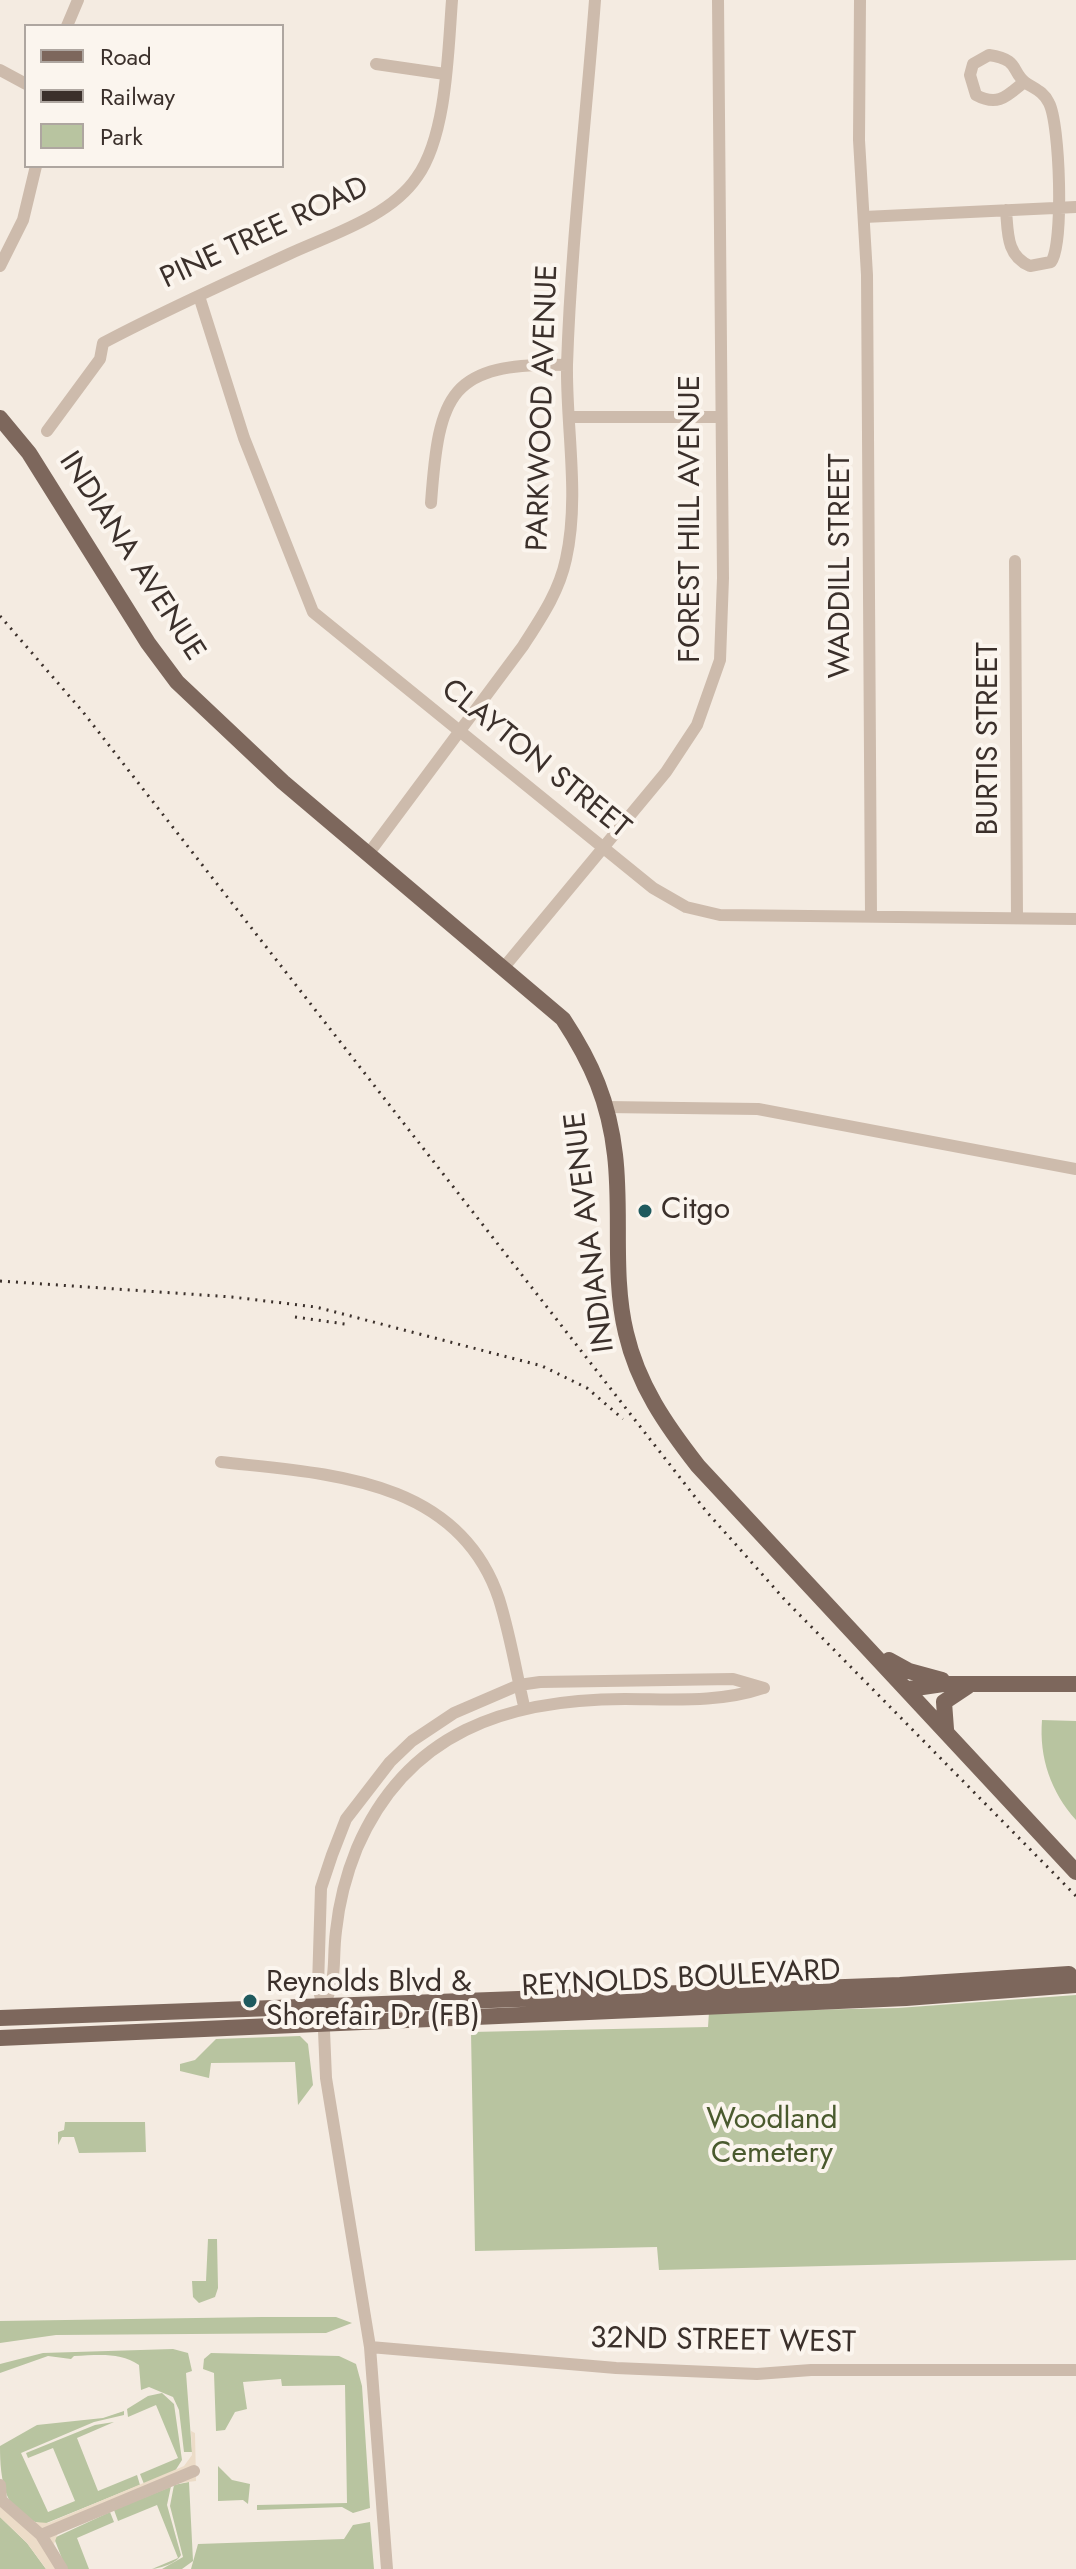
<!DOCTYPE html>
<style>
body{margin:0}
#map{position:relative;width:1076px;height:2569px;overflow:hidden;background:#f4ebe1;font-family:Jost,sans-serif}
canvas{display:block}
.legend{position:absolute;left:24px;top:24px;width:260px;height:144px;box-sizing:border-box;background:#fbf5ee;border:2px solid #aea6a0;margin:0;padding:10px 14px;list-style:none;font-size:24px;color:#3b302b}
.legend li{display:flex;align-items:center;gap:16px;height:40px}
.legend b{width:40px;border:2px solid #aea6a0}
</style>
<div id="map">
<canvas width="1076" height="2569"></canvas>
<ul class="legend">
<li><b style="height:10px;background:#7d675c"></b>Road</li>
<li><b style="height:10px;background:#3b302b"></b>Railway</li>
<li><b style="height:22px;background:#b8c4a0"></b>Park</li>
</ul>
</div>
<script>
const ctx = document.querySelector('canvas').getContext('2d');
ctx.lineJoin = 'round';
function fillPath(path, color) {
  ctx.fillStyle = color;
  ctx.fill(path, 'evenodd');
}
function strokePath(path, color, width, dash) {
  ctx.strokeStyle = color;
  ctx.lineWidth = width;
  ctx.lineCap = dash ? 'butt' : 'round';
  ctx.setLineDash(dash || []);
  ctx.stroke(path);
}
function drawText(font, color, halo, rows, align = 'center') {
  ctx.font = font + ' Jost,sans-serif';
  ctx.lineWidth = 8;
  ctx.setLineDash([]);
  ctx.textBaseline = 'middle';
  ctx.strokeStyle = halo;
  ctx.fillStyle = color;
  for (const [text, x, y, turn = 0] of rows) {
    ctx.save();
    ctx.translate(x, y);
    ctx.rotate((+turn || 0) * Math.PI / 180);
    ctx.textAlign = isNaN(turn) ? turn : align;
    if (halo) ctx.strokeText(text, 0, 0);
    ctx.fillText(text, 0, 0);
    ctx.restore();
  }
}
fillPath(new Path2D(`
 M 1042,1720 L 1076,1721 L 1076,1820 C 1051,1792 1039,1758 1042,1720 Z
 M 1076,1995 L 1076,2260 L 659,2270 L 657,2247 L 475,2251 L 471,2032 L 708,2027 L 709,2012 L 898,2008 Z
 M 300,2036 L 308,2044 L 313,2085 L 298,2105 L 295,2062 L 211,2063 L 209,2078 L 180,2071 L 180,2064 L 195,2060 L 216,2039 Z
 M 65,2122 L 145,2122 L 146,2152 L 79,2153 L 74,2137 L 62,2137 L 58,2145 L 58,2132 L 64,2130 Z
 M 208,2239 L 217,2239 L 218,2288 L 215,2297 L 199,2303 L 193,2297 L 192,2281 L 206,2281 Z
 M 262,2317 L 336,2317 L 352,2323 L 326,2333 L 56,2335 L 0,2343 L 0,2321 Z
 M 173,2349 L 188,2353 L 192,2371 L 186,2373 L 192,2452 L 184,2452 L 179,2410 L 173,2397 L 149,2387 L 141,2390 L 139,2365 C 120,2352 99,2355 74,2356 L 71,2359 L 48,2356 L 0,2373 L 0,2364 L 43,2353 Z
 M 211,2353 L 339,2356 L 356,2364 L 362,2386 L 370,2508 L 353,2513 L 342,2507 L 257,2510 L 257,2505 L 347,2503 L 345,2385 L 282,2386 L 281,2379 L 243,2382 L 247,2409 L 235,2412 L 225,2430 L 216,2431 L 214,2373 L 203,2369 L 204,2359 Z
 M 162,2393 L 174,2404 L 182,2460 L 175,2471 L 144,2484 L 140,2474 L 178,2458 L 156,2405 L 128,2417 L 127,2409 L 148,2396 Z
 M 124,2411 L 124,2415 L 94,2422 L 21,2453 L 48,2512 L 75,2501 L 53,2448 L 28,2458 L 26,2453 L 95,2425 L 114,2422 L 77,2438 L 98,2491 L 137,2475 L 140,2485 L 44,2524 C 4,2518 0,2479 0,2446 L 37,2425 L 103,2418 Z
 M 218,2466 L 232,2480 L 250,2484 L 248,2504 L 243,2500 L 218,2501 Z
 M 189,2482 L 193,2561 L 182,2569 L 162,2569 L 183,2557 L 170,2506 L 174,2485 Z
 M 171,2486 L 167,2505 L 181,2555 C 177,2563 161,2568 152,2569 L 178,2558 L 157,2505 L 118,2521 L 114,2510 Z
 M 110,2512 L 114,2522 L 77,2538 L 89,2569 L 66,2569 L 54,2538 Z
 M 0,2517 L 27,2543 L 46,2569 L 0,2569 Z
 M 370,2522 L 374,2569 L 191,2569 L 198,2544 L 344,2539 L 353,2525 Z`), '#b8c4a0');
fillPath(new Path2D(`
 M 191,2431 L 195,2433 L 196,2481 L 180,2483 L 58,2533 L 54,2544 L 66,2569 L 46,2569 L 27,2543 L 0,2517 L 0,2478 L 6,2500 L 34,2522 L 48,2523 L 184,2466 L 192,2455 Z`), '#ecdcc8');
strokePath(new Path2D(`
 M 860,0 L 859,140 L 867,275 L 871,915
 M 67,26 L 78,0
 M 376,64 L 445,74
 M 0,70 L 26,84
 M 1006,210 C 1008,232 1006,256 1030,266 L 1051,262 C 1064,244 1060,124 1049,103 C 1044,92 1035,89 1026,83 C 1010,71 1021,60 989,55 L 973,64 L 970,75 L 976,95 C 998,107 1007,96 1024,82
 M 864,217 L 1076,207
 M 0,266 L 23,220 L 36,166
 M 199,296 L 244,438 L 313,612 L 653,888 L 686,907 L 720,915 L 1076,919
 M 569,417 L 719,417
 M 47,431 L 100,359 L 103,343 C 163,311 226,283 289,254 C 330,235 390,217 417,177 C 447,135 448,51 452,0
 M 431,503 C 439,393 449,362 567,365
 M 1015,561 L 1017,918
 M 369,853 L 523,646 C 541,618 559,592 566,559 C 580,496 566,428 567,365 C 571,243 586,121 595,0
 M 505,966 L 666,772 L 697,725 L 720,660 L 723,578 L 718,0
 M 606,1107 L 758,1109 L 1076,1169
 M 221,1462 C 327,1474 458,1477 499,1599 C 510,1634 516,1671 524,1706
 M 323,2007 C 338,1977 332,1962 336,1931 C 339,1902 346,1875 357,1848 C 407,1732 507,1699 625,1699 C 672,1699 719,1703 763,1688
 M 370,2347 L 616,2368 L 757,2374 L 811,2370 L 1076,2370
 M 0,2485 L 1,2500 L 41,2535 L 194,2471
 M 41,2535 L 62,2569
 M 387,2569 L 370,2347 L 326,2078 L 323,2007 L 318,1986 L 321,1888 L 332,1855 L 346,1819 L 390,1762 L 412,1741 L 454,1713 L 519,1685 L 540,1682 L 733,1679 L 764,1688`), '#cdbbac', 12);
strokePath(new Path2D(`
 M 0,418 L 29,453 L 148,643 L 177,682 L 283,782 L 563,1019 C 592,1063 609,1102 615,1155 C 622,1213 612,1275 626,1333 C 638,1385 666,1425 698,1466 L 1076,1872
 M 889,1660 L 909,1671 L 942,1680
 M 909,1689 L 943,1684 L 1076,1684
 M 946,1729 L 944,1702 L 968,1686
 M 0,2018 L 900,1985 L 1069,1974
 M 0,2038 L 906,1998 L 1076,1985`), '#7d675c', 16);
strokePath(new Path2D(`
 M 0,616 L 83,712 L 706,1511 L 785,1600 L 1076,1896
 M 0,1281 L 232,1297 L 316,1307 L 542,1366 L 587,1388 L 623,1419
 M 295,1317 L 345,1324`), '#3b302b', 3, [2, 6]);
for (const [x, y, r, color] of [
 [645,1211,8,"#1f5a5e"],
 [250,2001,8,"#1f5a5e"]
]) {
  const dot = new Path2D();
  dot.arc(x, y, r, 0, 2 * Math.PI);
  ctx.fillStyle = color;
  ctx.fill(dot);
  strokePath(dot, '#fbf5ee', 3);
}
drawText('30px', '#3b302b', '#fbf5ee', [
 ["PINE TREE ROAD",265,234,-25],
 ["PARKWOOD AVENUE",544,408,-88],
 ["FOREST HILL AVENUE",692,519,-90],
 ["INDIANA AVENUE",131,557,57],
 ["WADDILL STREET",842,566,-90],
 ["BURTIS STREET",990,739,-90],
 ["CLAYTON STREET",535,760,39],
 ["INDIANA AVENUE",591,1232,-97],
 ["REYNOLDS BOULEVARD",681,1980,-3],
 ["32ND STREET WEST",723,2342,1]
]);
drawText('30px', '#3b302b', '#fbf5ee', [
 ["Citgo",661,1211],
 ["Reynolds Blvd &",266,1984],
 ["Shorefair Dr (FB)",266,2018]
], 'left');
drawText('30px', '#4a5a2e', '#fbf5ee', [
 ["Woodland",772,2121],
 ["Cemetery",772,2155]
]);
</script>
